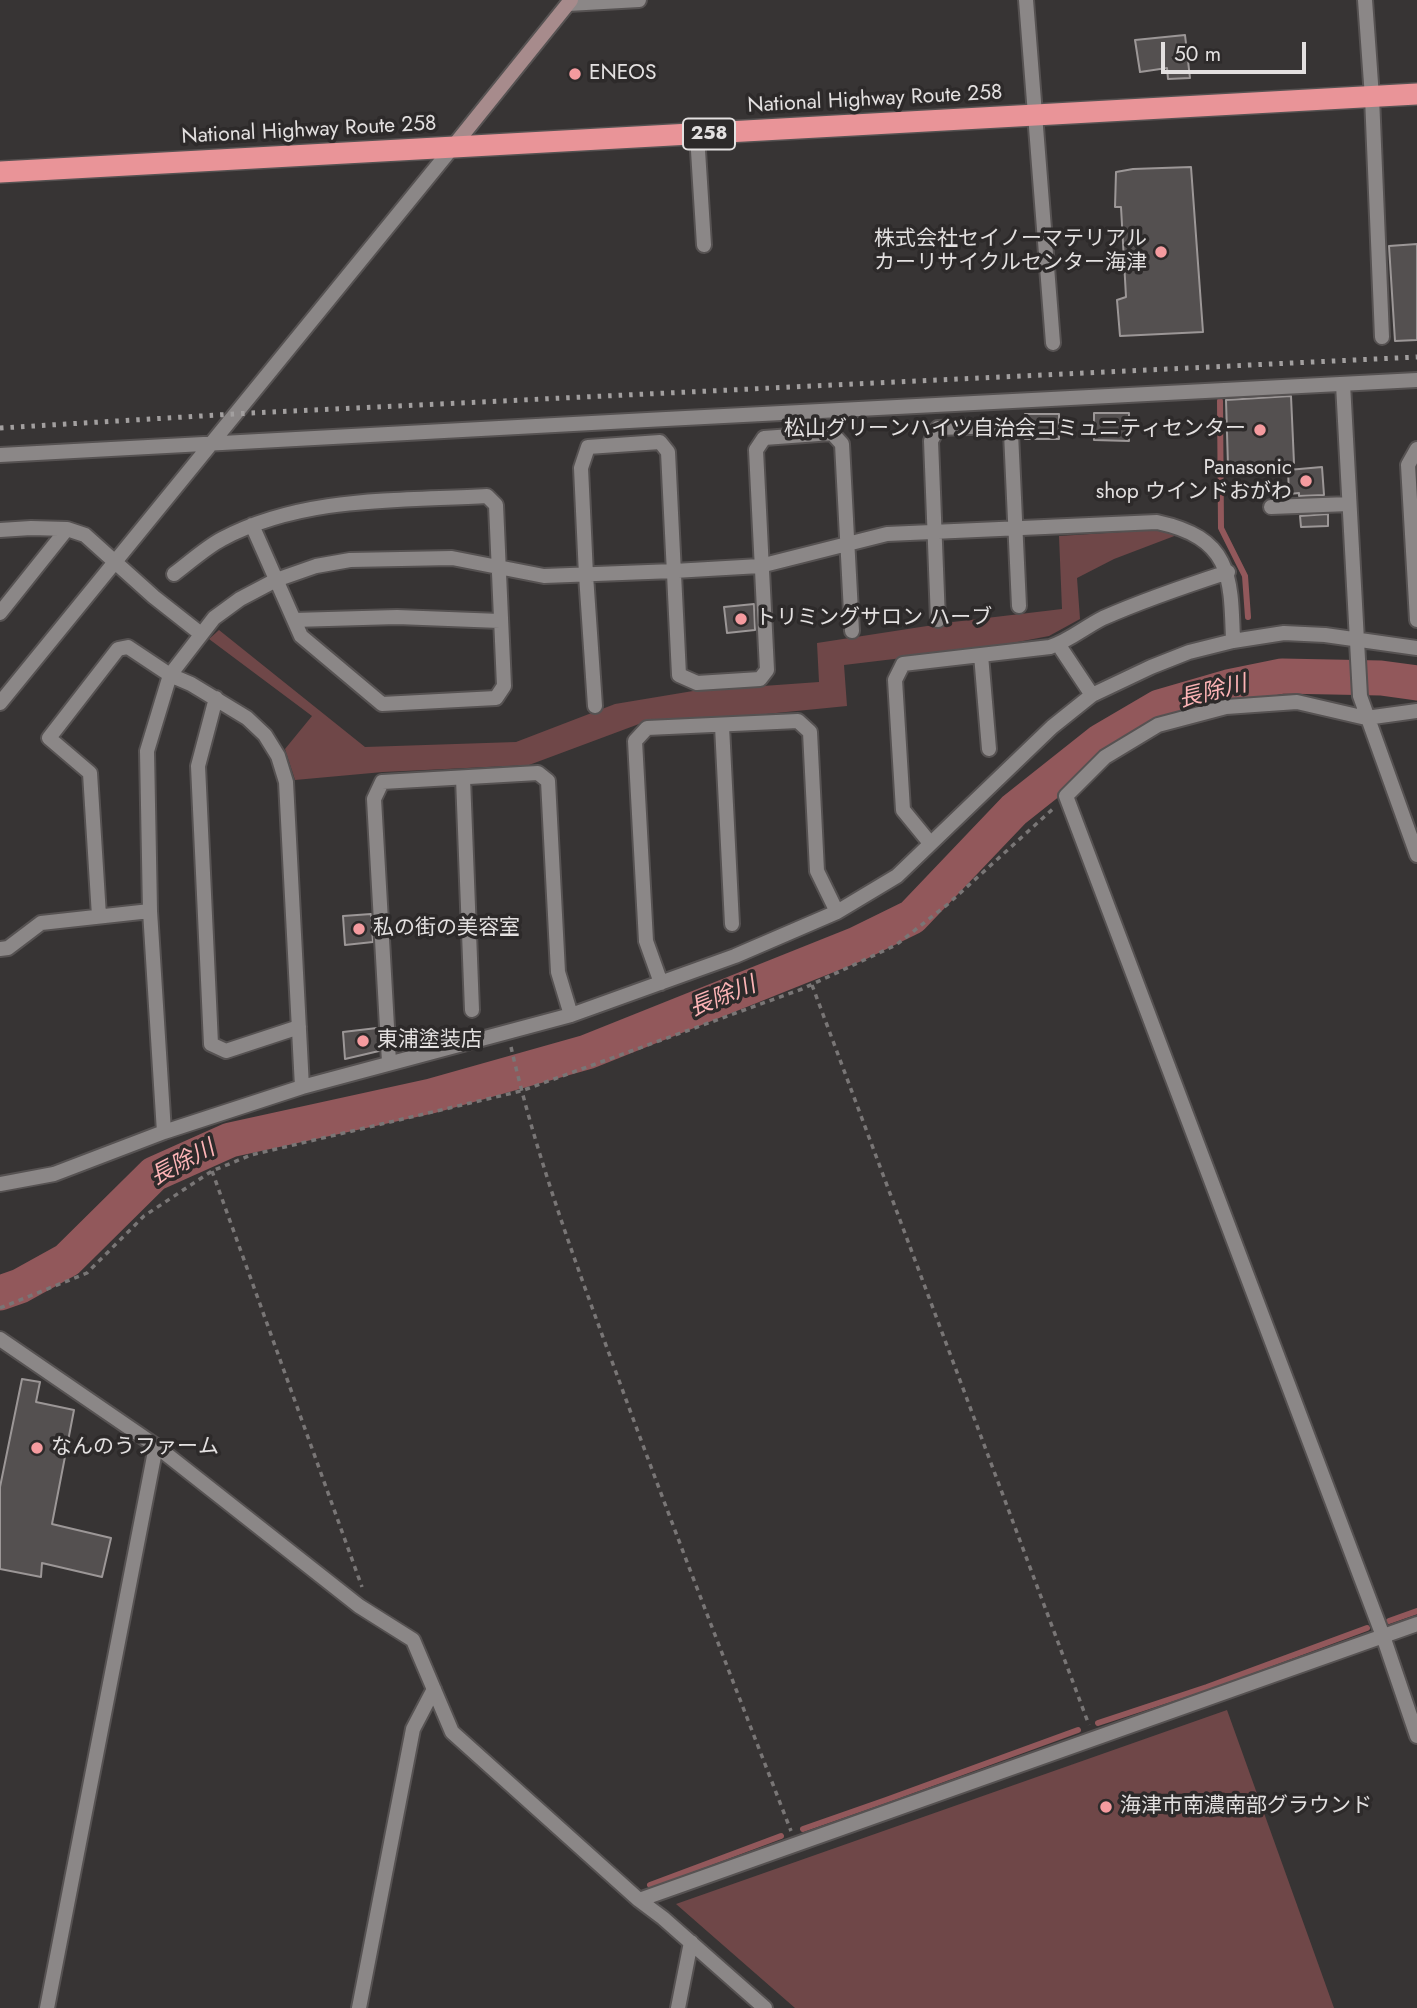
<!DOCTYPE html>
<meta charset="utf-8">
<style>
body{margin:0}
#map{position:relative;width:1417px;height:2008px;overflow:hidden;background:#373434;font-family:Jost,sans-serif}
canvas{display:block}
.scale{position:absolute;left:1161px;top:42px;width:145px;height:32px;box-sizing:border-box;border:4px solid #e3e0e0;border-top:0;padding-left:9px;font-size:21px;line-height:24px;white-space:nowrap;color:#e3e0e0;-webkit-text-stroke:5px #2d2a2a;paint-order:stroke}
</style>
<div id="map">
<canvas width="1417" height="2008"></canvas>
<div class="scale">50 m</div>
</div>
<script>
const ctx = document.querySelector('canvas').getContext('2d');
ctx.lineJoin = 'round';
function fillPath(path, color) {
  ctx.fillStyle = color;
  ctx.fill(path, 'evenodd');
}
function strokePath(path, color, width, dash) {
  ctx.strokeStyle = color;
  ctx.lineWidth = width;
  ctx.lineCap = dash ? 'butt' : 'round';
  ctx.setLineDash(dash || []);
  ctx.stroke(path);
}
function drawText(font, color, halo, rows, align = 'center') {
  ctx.font = font + ' Jost,"Noto Sans JP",sans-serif';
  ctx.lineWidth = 7;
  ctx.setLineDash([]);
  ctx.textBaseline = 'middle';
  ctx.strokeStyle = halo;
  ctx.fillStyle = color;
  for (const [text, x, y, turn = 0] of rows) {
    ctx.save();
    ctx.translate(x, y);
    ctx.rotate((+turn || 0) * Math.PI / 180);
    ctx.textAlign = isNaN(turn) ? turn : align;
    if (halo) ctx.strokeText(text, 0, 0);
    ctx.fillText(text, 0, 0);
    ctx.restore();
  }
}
fillPath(new Path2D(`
 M 1154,530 L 1177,535 L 1114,559 L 1077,578 L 1080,619 L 1049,636 L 986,648 L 844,665 L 847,706 L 675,723 L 639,724 L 529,765 L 383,772 L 295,780 L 285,749 L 312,716 L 209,639 L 219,630 L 365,747 L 516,742 L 615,704 L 693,691 L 819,682 L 817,643 L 953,622 L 1062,609 L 1059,536 Z
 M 1227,1710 L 1334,2008 L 795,2008 L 676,1904 Z`), '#6f4748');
strokePath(new Path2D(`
 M 1220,401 L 1221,528 L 1245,576 L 1248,617
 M 1251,682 L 1251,669
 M 1389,1621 L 1417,1611
 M 1098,1723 L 1207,1687 L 1367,1628
 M 803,1829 L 886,1800 L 1078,1730
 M 650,1885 L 781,1836`), '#92585b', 6);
strokePath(new Path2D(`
 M 0,1293 L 20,1286 L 67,1260 L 154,1174 L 230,1140 L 431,1096 L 587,1052 L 857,944 L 912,917 L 1014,810 L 1101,741 L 1159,707 L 1228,687 L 1282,676 L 1381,678 L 1417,683`), '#92585b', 35);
const building = new Path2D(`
 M 1185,35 L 1190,78 L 1168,79 L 1167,68 L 1140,72 L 1135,40 Z
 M 1191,167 L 1203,332 L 1120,336 L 1117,300 L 1126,297 L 1121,207 L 1115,207 L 1116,172 L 1133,169 Z
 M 1417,244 L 1417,340 L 1395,341 L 1389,246 Z
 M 1291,396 L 1294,463 L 1228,466 L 1226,400 Z
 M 1094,413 L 1129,413 L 1129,441 L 1094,440 Z
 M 1025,414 L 1059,414 L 1059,439 L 1025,439 Z
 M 1322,467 L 1324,495 L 1299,496 L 1299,493 L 1289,494 L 1288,470 Z
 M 1328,514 L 1328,526 L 1301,527 L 1300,516 Z
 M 754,604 L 755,630 L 727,633 L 724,607 Z
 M 371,914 L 373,942 L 345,945 L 343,916 Z
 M 377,1028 L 379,1051 L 345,1059 L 343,1032 Z
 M 22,1379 L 40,1382 L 36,1402 L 74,1410 L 52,1524 L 111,1538 L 102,1577 L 42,1563 L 41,1577 L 0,1569 L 0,1487 Z`);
fillPath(building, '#545050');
strokePath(building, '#9c9797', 2);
const street = new Path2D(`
 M 1026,0 L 1053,343
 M 1365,0 L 1372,97 L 1382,337
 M 568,4 L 639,0
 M 697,135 L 704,245
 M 1343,384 L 1360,696 L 1417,855
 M 1417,449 L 1408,465 L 1417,620
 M 0,455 C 472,427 945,406 1417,380
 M 1271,507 L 1349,504
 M 0,530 L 31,528 L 67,529 L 85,535 L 154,597 L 201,634
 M 174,574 C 189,563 205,548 222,539 C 303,496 397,501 487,496 L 496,505 L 504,686 L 496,698 L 382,704 L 301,636 L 252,525
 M 0,613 L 67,529
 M 294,620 L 397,617 L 500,621
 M 938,620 L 931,441 L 938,428 L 1002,426 L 1011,433 L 1019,606
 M 1058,644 L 1092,695
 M 981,655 L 989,749
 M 216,698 L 198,766 L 211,1044 L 226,1051 L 299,1027
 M 0,703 L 452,148
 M 595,706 L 586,575 L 581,468 L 588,447 L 660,442 L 668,452 L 679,675 L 697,683 L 760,679 L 767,670 L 756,450 L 764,438 L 832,433 L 842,444 L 852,631
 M 1417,711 L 1366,718 L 1297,702 L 1226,707 L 1158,725 L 1105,757 L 1066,796 L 1383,1636 L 1417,1736
 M 722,726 L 732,924
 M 463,778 L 472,1010
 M 930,843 L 903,810 L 895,680 L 903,664 L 1050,647 C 1069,641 1085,627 1103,618 C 1144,600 1185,586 1228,572
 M 99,916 L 90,773 L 49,738 L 118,649 L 128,647 L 170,675 L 191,684 L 247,718 L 265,735 L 278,756 L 286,782 L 302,1087
 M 0,949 L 8,948 L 41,923 L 150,911
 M 661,983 L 646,941 L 635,741 L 647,728 L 798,721 L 810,732 L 817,871 L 837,912
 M 389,1062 L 374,799 L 382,782 L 538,773 L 548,781 L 558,972 L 571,1015
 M 164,1132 L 150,911 L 147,751 L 170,675 L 214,618 L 240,599 L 276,580 L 316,566 L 350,560 L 452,558 L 544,576 L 674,571 L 760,566 L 887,534 L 1157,522 C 1231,538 1231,575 1233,641
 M 0,1184 L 54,1174 L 164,1132 L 302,1087 L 571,1015 L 735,956 L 837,912 L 897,876 L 1052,727 L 1092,695 L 1151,667 L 1189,652 L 1233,641 L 1284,633 L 1325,635 L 1417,648
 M 0,1339 L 156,1446 L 359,1606 L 413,1640 L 452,1732 L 639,1900 L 663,1918 L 765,2008
 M 639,1900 L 1417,1624
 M 47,2008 L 156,1446
 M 359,2008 L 413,1729 L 434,1689
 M 678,2008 L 691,1942`);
const secondary = new Path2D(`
 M 452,148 L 571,0`);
const highway = new Path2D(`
 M 0,172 L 1417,94`);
strokePath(street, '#565252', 18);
strokePath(secondary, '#565252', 18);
strokePath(highway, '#565252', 24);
strokePath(new Path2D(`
 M 812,985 L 1089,1725
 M 511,1047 C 537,1160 577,1267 617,1375 C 673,1528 732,1679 791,1831
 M 212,1171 L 362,1587
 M 0,1308 L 87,1273 L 144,1216 L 212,1171 L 251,1155 L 521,1091 L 802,989 L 896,945 L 948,904 L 1055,807`), '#797676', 3.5, [5, 5]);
strokePath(street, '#8b8787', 14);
strokePath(secondary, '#a78b8c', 14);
strokePath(highway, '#e99498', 21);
strokePath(new Path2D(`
 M 0,428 L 251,413 L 1417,357`), '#a29f9f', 5, [3.5, 7]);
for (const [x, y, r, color] of [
 [575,74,7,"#f59b9f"],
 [1161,252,7,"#f59b9f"],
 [1260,430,7,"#f59b9f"],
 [1306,481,7,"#f59b9f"],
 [741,619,7,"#f59b9f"],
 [359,929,7,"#f59b9f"],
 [363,1041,7,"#f59b9f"],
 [37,1448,7,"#f59b9f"],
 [1106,1807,7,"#f59b9f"]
]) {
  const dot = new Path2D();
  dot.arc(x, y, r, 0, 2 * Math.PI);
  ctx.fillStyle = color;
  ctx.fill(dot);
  strokePath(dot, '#2d2a2a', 2.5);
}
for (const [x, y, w] of [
 [709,134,52]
]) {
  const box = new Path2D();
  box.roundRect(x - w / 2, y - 15.5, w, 31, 5);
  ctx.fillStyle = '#2d2a2a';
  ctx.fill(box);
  strokePath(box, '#e3e0e0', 2);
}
drawText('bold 19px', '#e3e0e0', null, [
 ["258",709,134]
]);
drawText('21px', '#e3e0e0', '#2d2a2a', [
 ["ENEOS",589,74],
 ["株式会社セイノーマテリアル",1147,240,"right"],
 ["カーリサイクルセンター海津",1147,264,"right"],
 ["松山グリーンハイツ自治会コミュニティセンター",1246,430,"right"],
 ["Panasonic",1292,469,"right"],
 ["shop ウインドおがわ",1292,493,"right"],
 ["トリミングサロン ハーブ",755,619],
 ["私の街の美容室",373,929],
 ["東浦塗装店",377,1041],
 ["なんのうファーム",51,1448],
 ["海津市南濃南部グラウンド",1120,1807]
], 'left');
drawText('21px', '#e3e0e0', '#2d2a2a', [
 ["National Highway Route 258",875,100,-3],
 ["National Highway Route 258",309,131,-3]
]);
drawText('italic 23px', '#fdb4b6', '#2d2a2a', [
 ["長除川",1213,693,-14],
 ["長除川",723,998,-22],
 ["長除川",183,1164,-28]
]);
</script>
